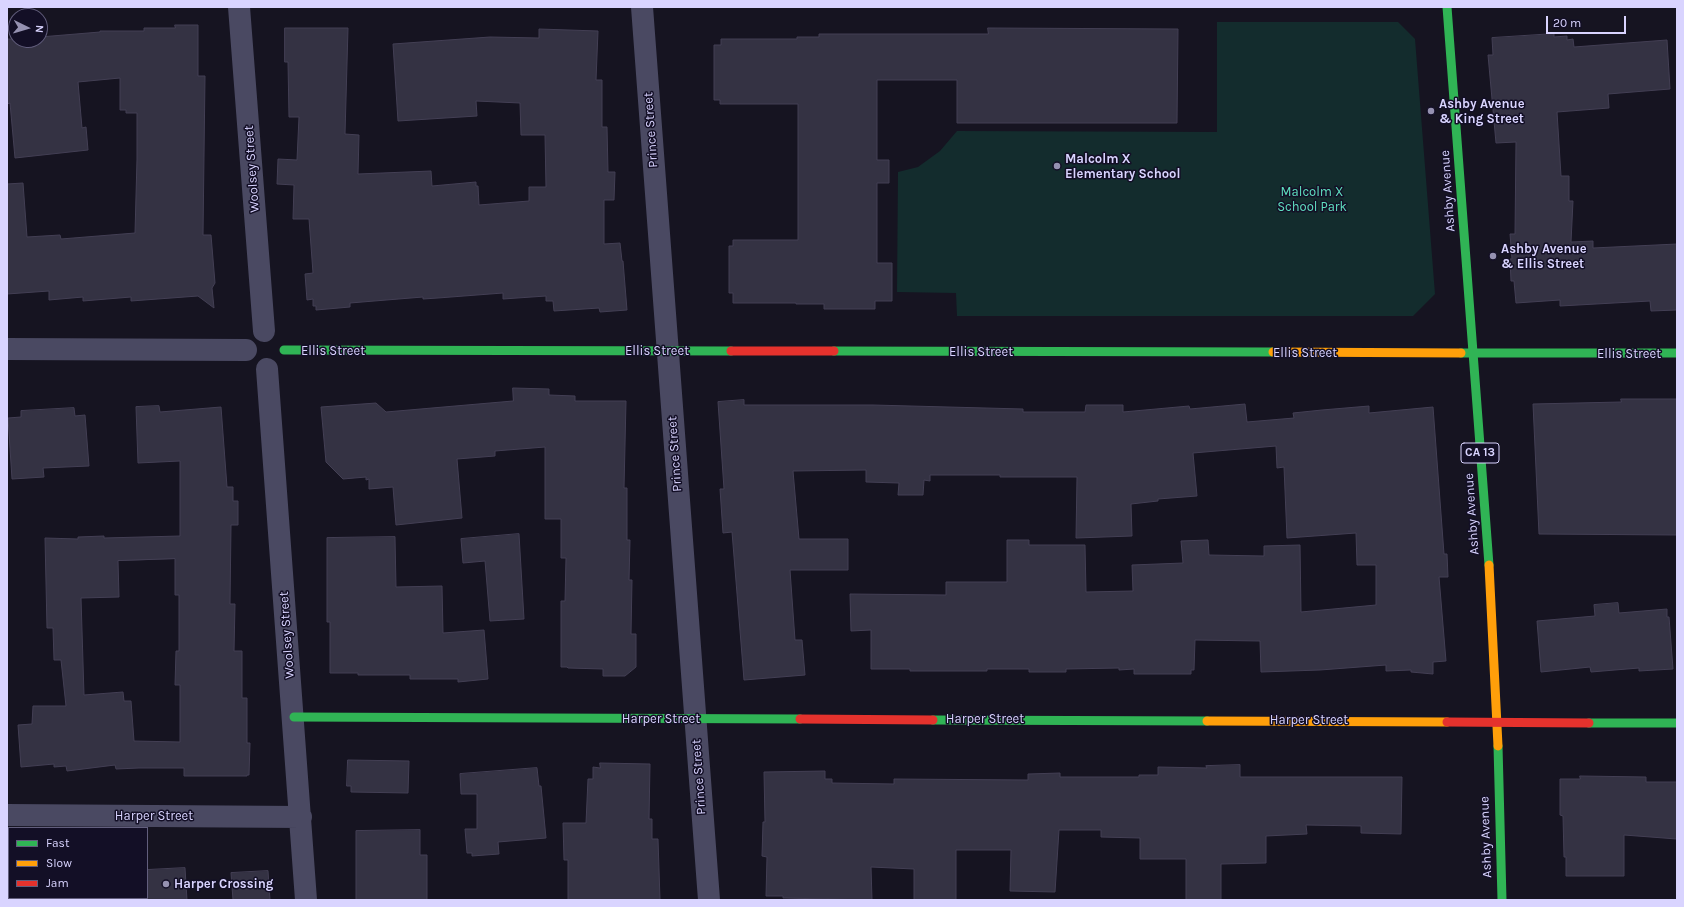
<!DOCTYPE html>
<style>
body{margin:0}
#map{position:relative;width:1684px;height:907px;overflow:hidden;background:#161421;font-family:Karla,sans-serif}
canvas{display:block}
.frame{position:absolute;inset:0;border:8px solid #d9d4ff;pointer-events:none}
.legend{position:absolute;left:8px;top:827px;width:140px;height:72px;box-sizing:border-box;background:#130f26;border:1px solid #625e7d;margin:0;padding:5px 7px;list-style:none;font-size:12px;color:#d9d4ff}
.legend li{display:flex;align-items:center;gap:8px;height:20px}
.legend b{width:20px;border:1px solid #625e7d}
.north{position:absolute;left:8px;top:8px;width:40px;height:40px;box-sizing:border-box;background:#130f26;border:1px solid #625e7d;border-radius:50%;rotate:95deg;font-size:11px;font-weight:700;line-height:16px;text-align:center;color:#d9d4ff}
.north::after{content:'';display:block;margin:auto;width:14px;height:18px;background:#9591b1;clip-path:polygon(50% 0,100% 100%,50% 72%,0 100%)}
.scale{position:absolute;left:1546px;top:16px;width:80px;height:18px;box-sizing:border-box;border:2px solid #d9d4ff;border-top:0;padding-left:5px;font-size:12px;line-height:14px;white-space:nowrap;color:#d9d4ff;-webkit-text-stroke:3px #130f26;paint-order:stroke}
</style>
<div id="map">
<canvas width="1684" height="907"></canvas>
<div class="frame"></div>
<ul class="legend">
<li><b style="height:5px;background:#30b455"></b>Fast</li>
<li><b style="height:5px;background:#ff9f0a"></b>Slow</li>
<li><b style="height:5px;background:#e5322d"></b>Jam</li>
</ul>
<div class="north">N</div>
<div class="scale">20 m</div>
</div>
<script>
const ctx = document.querySelector('canvas').getContext('2d');
ctx.lineJoin = 'round';
function fillPath(path, color) {
  ctx.fillStyle = color;
  ctx.fill(path, 'evenodd');
}
function strokePath(path, color, width, dash) {
  ctx.strokeStyle = color;
  ctx.lineWidth = width;
  ctx.lineCap = dash ? 'butt' : 'round';
  ctx.setLineDash(dash || []);
  ctx.stroke(path);
}
function drawText(font, color, halo, rows, align = 'center') {
  ctx.font = font + ' Karla,sans-serif';
  ctx.lineWidth = 3;
  ctx.setLineDash([]);
  ctx.textBaseline = 'middle';
  ctx.strokeStyle = halo;
  ctx.fillStyle = color;
  for (const [text, x, y, turn = 0] of rows) {
    ctx.save();
    ctx.translate(x, y);
    ctx.rotate((+turn || 0) * Math.PI / 180);
    ctx.textAlign = isNaN(turn) ? turn : align;
    if (halo) ctx.strokeText(text, 0, 0);
    ctx.fillText(text, 0, 0);
    ctx.restore();
  }
}
fillPath(new Path2D(`
 M 1217,22 L 1398,22 L 1415,39 L 1435,294 L 1413,316 L 957,316 L 956,293 L 897,292 L 898,172 L 918,167 L 940,151 L 957,131 L 1217,132 Z`), '#132c2d');
const building = new Path2D(`
 M 175,25 L 198,25 L 198,76 L 205,76 L 203,235 L 211,235 L 215,283 L 212,288 L 214,308 L 198,296 L 131,301 L 131,297 L 83,301 L 83,297 L 49,300 L 49,291 L 7,294 L 7,184 L 23,183 L 27,237 L 60,235 L 61,239 L 135,233 L 137,159 L 137,113 L 126,113 L 126,110 L 120,110 L 120,78 L 78,82 L 82,128 L 86,127 L 88,150 L 15,158 L 10,103 L 7,104 L 7,39 L 40,40 L 40,37 L 100,32 L 100,31 L 144,31 L 144,28 L 175,28 Z
 M 285,28 L 348,28 L 345,134 L 359,135 L 358,174 L 431,171 L 432,186 L 476,182 L 476,186 L 478,186 L 479,205 L 529,201 L 529,187 L 546,187 L 545,135 L 521,135 L 520,103 L 476,101 L 477,116 L 398,121 L 393,44 L 490,37 L 539,38 L 539,29 L 598,31 L 596,80 L 602,80 L 602,127 L 607,127 L 608,172 L 615,172 L 614,200 L 604,200 L 604,244 L 620,243 L 622,261 L 623,261 L 627,310 L 600,312 L 599,308 L 554,311 L 553,301 L 546,301 L 546,296 L 503,299 L 503,293 L 438,298 L 423,299 L 423,297 L 350,303 L 350,307 L 316,310 L 316,306 L 313,306 L 313,299 L 307,300 L 305,274 L 313,273 L 309,219 L 293,219 L 294,185 L 277,184 L 278,159 L 297,160 L 299,117 L 289,117 L 288,62 L 285,62 Z
 M 988,28 L 1178,29 L 1177,123 L 957,123 L 957,80 L 877,80 L 877,160 L 889,160 L 889,183 L 877,183 L 877,263 L 892,263 L 892,301 L 875,301 L 875,309 L 824,309 L 824,304 L 796,304 L 796,303 L 733,303 L 733,293 L 729,293 L 729,246 L 733,246 L 733,240 L 798,240 L 798,104 L 720,104 L 720,100 L 714,100 L 714,45 L 721,45 L 721,39 L 797,39 L 797,37 L 819,37 L 819,34 L 988,34 Z
 M 1554,34 L 1554,37 L 1567,36 L 1567,40 L 1573,39 L 1574,47 L 1667,40 L 1670,89 L 1608,94 L 1609,108 L 1557,112 L 1561,176 L 1569,176 L 1569,201 L 1573,201 L 1571,242 L 1593,241 L 1593,248 L 1677,244 L 1677,310 L 1651,311 L 1650,301 L 1560,306 L 1560,300 L 1516,303 L 1514,281 L 1511,281 L 1510,259 L 1512,259 L 1510,234 L 1515,234 L 1516,142 L 1496,143 L 1488,55 L 1493,55 L 1492,38 Z
 M 513,388 L 549,389 L 549,395 L 575,396 L 575,401 L 626,401 L 624,488 L 627,488 L 627,540 L 630,540 L 629,580 L 632,580 L 631,634 L 636,634 L 636,667 L 625,676 L 603,676 L 603,669 L 568,668 L 567,667 L 561,667 L 561,601 L 565,601 L 566,558 L 561,558 L 561,519 L 545,519 L 545,447 L 495,451 L 495,456 L 457,459 L 462,518 L 396,525 L 393,487 L 369,489 L 369,479 L 366,480 L 366,477 L 343,479 L 326,462 L 321,407 L 376,403 L 386,412 L 513,401 Z
 M 1621,399 L 1677,399 L 1677,535 L 1539,534 L 1533,404 L 1621,402 Z
 M 744,400 L 744,405 L 873,405 L 1023,409 L 1023,412 L 1085,412 L 1086,405 L 1123,405 L 1123,412 L 1189,406 L 1190,409 L 1245,404 L 1247,422 L 1294,418 L 1293,413 L 1322,410 L 1369,406 L 1369,413 L 1433,407 L 1444,554 L 1447,554 L 1448,577 L 1439,577 L 1446,661 L 1433,662 L 1433,674 L 1411,672 L 1411,670 L 1386,671 L 1386,665 L 1320,670 L 1261,672 L 1260,641 L 1195,640 L 1194,670 L 1191,670 L 1191,674 L 1134,674 L 1134,669 L 1119,670 L 1119,668 L 1066,669 L 1066,672 L 1029,672 L 1029,669 L 987,669 L 987,671 L 910,671 L 910,669 L 871,669 L 871,630 L 851,631 L 850,594 L 946,595 L 946,582 L 1007,582 L 1007,540 L 1029,540 L 1029,545 L 1085,545 L 1086,592 L 1133,591 L 1132,565 L 1183,563 L 1181,541 L 1208,540 L 1209,555 L 1264,556 L 1264,546 L 1300,545 L 1301,612 L 1376,605 L 1376,565 L 1357,565 L 1356,533 L 1287,538 L 1284,467 L 1277,468 L 1276,446 L 1193,453 L 1197,496 L 1158,499 L 1158,501 L 1131,504 L 1132,536 L 1076,538 L 1077,477 L 1000,477 L 1000,475 L 930,475 L 930,481 L 924,480 L 923,495 L 898,495 L 899,483 L 866,482 L 866,470 L 793,471 L 799,539 L 848,539 L 848,570 L 790,570 L 795,640 L 802,640 L 805,675 L 744,680 L 732,532 L 723,533 L 720,489 L 724,489 L 718,402 Z
 M 159,406 L 160,412 L 221,407 L 227,487 L 233,487 L 233,501 L 238,501 L 238,525 L 231,525 L 230,604 L 235,604 L 234,651 L 242,651 L 242,698 L 247,698 L 247,743 L 250,743 L 249,775 L 247,775 L 247,776 L 184,776 L 184,768 L 139,768 L 116,769 L 115,765 L 67,771 L 66,766 L 54,767 L 54,764 L 21,767 L 18,725 L 32,724 L 33,706 L 66,706 L 61,660 L 54,660 L 53,628 L 47,628 L 45,538 L 78,539 L 78,537 L 104,536 L 104,538 L 180,536 L 180,461 L 138,463 L 136,407 ZM 175,559 L 175,595 L 179,595 L 179,651 L 176,651 L 175,685 L 180,685 L 180,742 L 134,741 L 131,701 L 124,701 L 123,692 L 84,695 L 81,598 L 119,597 L 118,561 Z
 M 74,408 L 75,416 L 85,415 L 89,466 L 43,468 L 44,477 L 12,479 L 8,418 L 21,417 L 21,411 Z
 M 519,534 L 524,619 L 490,621 L 485,561 L 463,563 L 461,539 Z
 M 395,537 L 396,587 L 442,586 L 443,633 L 484,630 L 488,679 L 458,682 L 458,679 L 410,679 L 410,675 L 358,675 L 358,673 L 330,673 L 330,622 L 327,622 L 327,538 Z
 M 1618,603 L 1619,613 L 1667,609 L 1667,617 L 1669,617 L 1673,669 L 1639,671 L 1639,668 L 1591,672 L 1590,667 L 1541,672 L 1537,621 L 1595,616 L 1594,605 Z
 M 348,760 L 409,761 L 408,793 L 351,792 L 351,786 L 347,786 Z
 M 600,763 L 650,764 L 649,819 L 652,819 L 652,839 L 658,839 L 660,900 L 568,900 L 568,860 L 564,860 L 563,823 L 586,823 L 588,779 L 593,779 L 593,767 L 600,768 Z
 M 1240,765 L 1240,777 L 1402,777 L 1401,834 L 1361,833 L 1361,826 L 1306,825 L 1307,834 L 1266,836 L 1266,863 L 1221,864 L 1221,900 L 1186,900 L 1186,859 L 1140,859 L 1140,838 L 1101,837 L 1101,830 L 1059,830 L 1055,892 L 1010,891 L 1011,850 L 956,850 L 956,900 L 914,900 L 914,869 L 871,867 L 872,900 L 783,898 L 783,896 L 766,896 L 767,857 L 762,856 L 763,822 L 765,822 L 764,772 L 825,771 L 825,779 L 832,779 L 832,783 L 894,784 L 894,779 L 1028,780 L 1028,774 L 1060,773 L 1060,777 L 1139,777 L 1139,775 L 1158,775 L 1158,767 L 1207,768 L 1206,766 Z
 M 537,768 L 539,786 L 541,786 L 546,838 L 498,842 L 499,854 L 472,856 L 472,853 L 467,853 L 465,829 L 477,829 L 477,794 L 461,794 L 460,774 Z
 M 1580,776 L 1646,777 L 1646,782 L 1677,782 L 1677,839 L 1624,835 L 1624,876 L 1566,876 L 1566,857 L 1564,857 L 1563,816 L 1560,815 L 1560,779 L 1580,779 Z
 M 420,830 L 420,855 L 427,855 L 427,900 L 356,900 L 356,831 Z
 M 185,868 L 187,900 L 147,900 L 147,870 Z
 M 268,871 L 270,900 L 233,900 L 231,873 Z`);
fillPath(building, '#343243');
strokePath(building, '#433f54', 1);
strokePath(new Path2D(`
 M 239,7 L 264,331
 M 642,7 L 709,900
 M 7,349 L 246,350
 M 267,369 L 306,900
 M 7,815 L 301,817`), '#4a4962', 22);
strokePath(new Path2D(`
 M 1447,7 L 1489,565
 M 284,350 L 731,351
 M 834,351 L 1273,352
 M 1461,353 L 1677,353
 M 294,717 L 800,719
 M 933,720 L 1207,721
 M 1589,723 L 1677,723
 M 1498,746 L 1502,900`), '#30b455', 9);
strokePath(new Path2D(`
 M 1273,352 L 1461,353
 M 1489,565 L 1498,746
 M 1207,721 L 1447,722`), '#ff9f0a', 9);
strokePath(new Path2D(`
 M 731,351 L 834,351
 M 800,719 L 933,720
 M 1447,722 L 1589,723`), '#e5322d', 9);
for (const [x, y, r, color] of [
 [1431,111,4,"#9591b1"],
 [1057,166,4,"#9591b1"],
 [1493,256,4,"#9591b1"],
 [166,884,4,"#9591b1"]
]) {
  const dot = new Path2D();
  dot.arc(x, y, r, 0, 2 * Math.PI);
  ctx.fillStyle = color;
  ctx.fill(dot);
  strokePath(dot, '#130f26', 1.5);
}
for (const [x, y, w] of [
 [1480,453,38]
]) {
  const box = new Path2D();
  box.roundRect(x - w / 2, y - 10, w, 20, 3);
  ctx.fillStyle = '#130f26';
  ctx.fill(box);
  strokePath(box, '#d9d4ff', 1);
}
drawText('bold 12px', '#d9d4ff', null, [
 ["CA 13",1480,453]
]);
drawText('bold 13px', '#d9d4ff', '#130f26', [
 ["Ashby Avenue",1439,104],
 ["& King Street",1439,119],
 ["Malcolm X",1065,159],
 ["Elementary School",1065,174],
 ["Ashby Avenue",1501,249],
 ["& Ellis Street",1501,264],
 ["Harper Crossing",174,884]
], 'left');
drawText('13px', '#d9d4ff', '#130f26', [
 ["Prince Street",651,130,-94],
 ["Woolsey Street",252,169,-94],
 ["Ashby Avenue",1448,191,-94],
 ["Ellis Street",333,351],
 ["Ellis Street",657,351],
 ["Ellis Street",981,352],
 ["Ellis Street",1305,353],
 ["Ellis Street",1629,354],
 ["Prince Street",675,454,-94],
 ["Ashby Avenue",1472,514,-94],
 ["Woolsey Street",287,635,-94],
 ["Harper Street",661,719],
 ["Harper Street",985,719],
 ["Harper Street",1309,720],
 ["Prince Street",699,777,-94],
 ["Harper Street",154,816],
 ["Ashby Avenue",1486,837,-92]
]);
drawText('13px', '#5fe0c0', '#130f26', [
 ["Malcolm X",1312,192],
 ["School Park",1312,207]
]);
</script>
